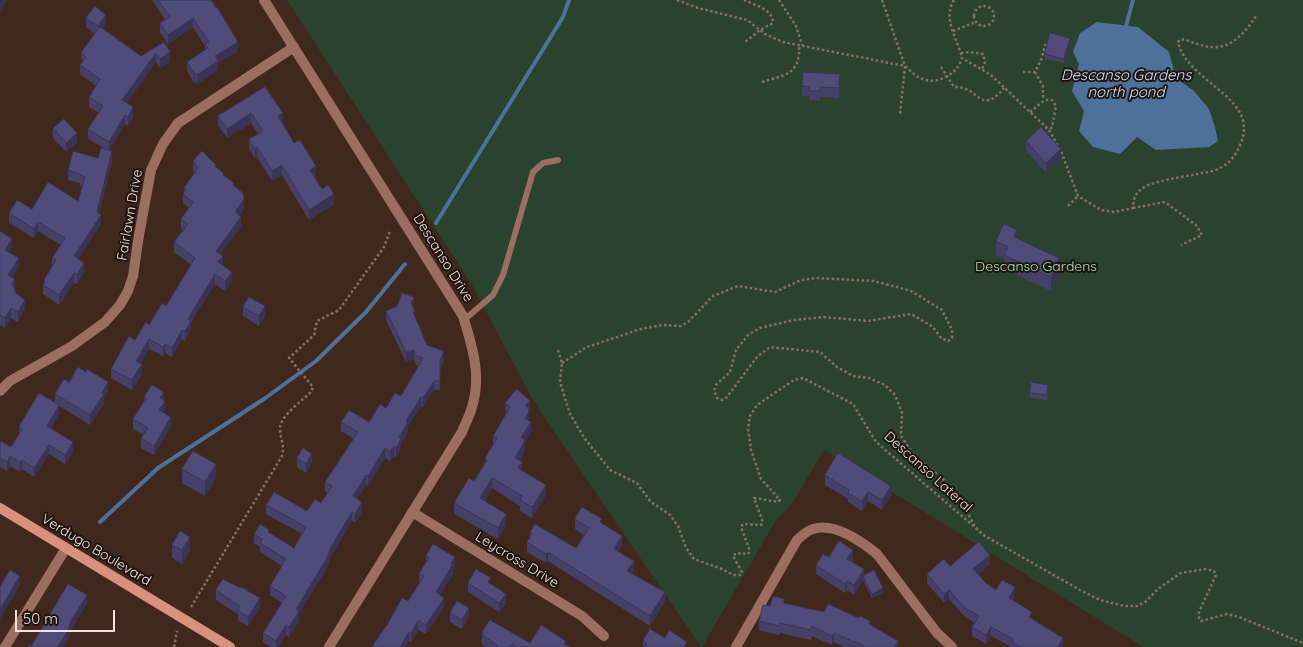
<!DOCTYPE html>
<style>
body{margin:0}
#map{position:relative;width:1303px;height:647px;overflow:hidden;background:#40281d;font-family:Quicksand,sans-serif}
canvas{display:block}
.scale{position:absolute;left:15px;top:610px;width:100px;height:22px;box-sizing:border-box;border:2px solid #f4e3dc;border-top:0;padding-left:6px;font-size:15px;line-height:18px;white-space:nowrap;color:#f4e3dc;-webkit-text-stroke:4px #1f140f;paint-order:stroke}
</style>
<div id="map">
<canvas width="1303" height="647"></canvas>
<div class="scale">50 m</div>
</div>
<script>
const ctx = document.querySelector('canvas').getContext('2d');
ctx.lineJoin = 'round';
function fillPath(path, color) {
  ctx.fillStyle = color;
  ctx.fill(path, 'evenodd');
}
function strokePath(path, color, width, dash) {
  ctx.strokeStyle = color;
  ctx.lineWidth = width;
  ctx.lineCap = dash ? 'butt' : 'round';
  ctx.setLineDash(dash || []);
  ctx.stroke(path);
}
function drawText(font, color, halo, rows, align = 'center') {
  ctx.font = font + ' Quicksand,sans-serif';
  ctx.lineWidth = 4;
  ctx.setLineDash([]);
  ctx.textBaseline = 'middle';
  ctx.strokeStyle = halo;
  ctx.fillStyle = color;
  for (const [text, x, y, turn = 0] of rows) {
    ctx.save();
    ctx.translate(x, y);
    ctx.rotate((+turn || 0) * Math.PI / 180);
    ctx.textAlign = isNaN(turn) ? turn : align;
    if (halo) ctx.strokeText(text, 0, 0);
    ctx.fillText(text, 0, 0);
    ctx.restore();
  }
}
fillPath(new Path2D(`
 M 287,0 L 1303,0 L 1303,647 L 1143,647 L 824,450 L 790,507 L 776,520 L 702,647 L 701,647 L 534,402 L 472,285 Z`), '#29432e');
fillPath(new Path2D(`
 M 1097,22 L 1138,27 L 1169,52 L 1176,78 L 1194,91 L 1209,109 L 1215,127 L 1218,141 L 1209,147 L 1156,150 L 1137,137 L 1120,154 L 1093,147 L 1079,131 L 1084,111 L 1072,91 L 1079,64 L 1073,52 L 1080,33 Z`), '#4d719a');
strokePath(new Path2D(`
 M 1126,26 L 1133,0
 M 436,223 L 563,17 L 569,0
 M 100,522 L 158,468 L 264,399 L 316,361 L 366,312 L 405,264`), '#4d719a', 4);
strokePath(new Path2D(`
 M 677,0 L 698,8 L 747,20 L 765,34 L 783,42 L 905,66 C 918,79 930,86 947,76 C 956,71 959,67 962,58 L 991,75 L 1049,130 L 1061,151 L 1078,196 L 1101,210 L 1115,212 L 1133,208 C 1133,197 1137,191 1146,186 C 1163,179 1184,177 1202,173 C 1208,172 1215,171 1220,168 C 1230,163 1236,155 1240,145 C 1262,98 1187,83 1178,42 L 1181,39 C 1191,41 1202,47 1212,47 C 1232,49 1246,31 1256,16
 M 744,0 C 754,5 773,9 773,23 L 760,30 L 745,42
 M 779,0 L 796,26 L 802,45
 M 882,0 L 905,66 L 900,115
 M 954,0 C 942,18 958,40 962,58
 M974 16a10 10 0 1 1 20 0a10 10 0 1 1-20 0Z
 M 953,31 L 976,22
 M 961,53 L 969,52 L 983,54 L 985,62 L 982,70
 M 941,67 L 954,87 C 980,86 980,117 1004,88
 M 1023,72 L 1035,72 L 1041,60 L 1046,43 L 1049,43
 M 1035,72 L 1043,86 L 1043,100
 M 762,82 C 785,75 801,74 799,45
 M 1030,112 L 1045,100 L 1052,100 L 1056,106 L 1052,127 L 1049,130
 M 1068,206 L 1078,196
 M 1133,208 L 1165,202 L 1197,226 L 1202,235 L 1181,245
 M 558,350 L 562,363 L 560,382 L 570,414 L 585,439 L 610,470 L 637,483 L 650,501 L 670,515 L 678,526 L 686,548 L 694,559 L 722,569 L 733,575 L 740,575 L 742,572 L 733,556 L 736,553 L 748,554 L 750,551 L 741,527 L 743,524 L 761,525 L 763,522 L 754,498 L 778,502 L 780,500 L 761,479 L 751,450 L 748,428 L 750,416 L 757,405 L 794,380 L 803,378 L 853,404 L 876,442 L 985,536 L 1080,590 L 1100,600 L 1124,606 L 1137,606 L 1145,602 L 1158,589 L 1181,573 L 1206,569 L 1214,571 L 1216,575 L 1199,612 L 1199,618 L 1201,621 L 1227,614 L 1239,617 L 1303,643
 M 562,363 L 587,347 L 641,329 L 662,325 L 681,326 L 688,322 L 713,296 L 738,286 L 775,292 L 801,280 L 817,278 L 874,281 L 911,291 L 942,310 L 952,330 L 952,338 L 948,341 L 941,338 L 933,327 L 911,314 L 868,321 L 823,317 L 794,320 L 760,328 L 748,335 L 736,350 L 730,372 L 716,385 L 714,391 L 717,398 L 722,400 L 727,397 L 757,357 L 770,347 L 820,352 L 837,367 L 853,376 L 869,378 L 885,385 L 895,395 L 902,413 L 901,436 L 913,454 L 942,478 L 965,508 L 975,527
 M 191,607 L 282,456 C 285,446 280,438 280,428 C 280,416 303,400 311,392 L 313,387 L 289,358 L 314,335 L 317,321 L 339,310 L 384,247 L 390,231
 M 174,647 L 177,631`), '#867167', 2.5, [2.5, 2.5]);
strokePath(new Path2D(`
 M 464,320 L 493,295 L 503,275 L 533,172 L 543,163 L 558,160`), '#9c6e62', 6);
strokePath(new Path2D(`
 M 0,391 L 10,381 L 72,346 L 105,322 L 120,305 L 128,291 L 133,276 L 139,235 L 151,170 L 163,144 L 178,123 L 294,47
 M 412,512 L 582,616 L 604,636
 M 5,647 L 66,548
 M 736,647 L 797,540 C 802,536 806,531 813,529 C 834,522 861,541 877,554 L 937,633 L 952,647`), '#9c6e62', 10);
strokePath(new Path2D(`
 M 264,0 L 463,316 C 472,346 482,375 472,407 C 470,415 465,424 462,432 L 329,647`), '#9c6e62', 10);
strokePath(new Path2D(`
 M 0,508 L 230,647`), '#d9917e', 10);
fillPath(new Path2D(`
 M 152,0 L 211,0 L 238,51 L 218,63 L 218,70 L 197,84 L 195,82 L 194,83 L 187,71 L 187,62 L 205,50 L 205,46 L 193,27 L 168,44 L 160,33 L 160,23 L 165,20 Z
 M 86,18 L 106,24 L 103,28 L 141,56 L 164,42 L 170,62 L 160,68 L 156,62 L 127,103 L 133,117 L 128,126 L 125,124 L 109,151 L 112,161 L 99,214 L 101,224 L 78,259 L 84,272 L 77,284 L 74,283 L 59,305 L 43,294 L 43,285 L 44,283 L 44,280 L 52,266 L 52,258 L 61,245 L 38,231 L 34,238 L 9,223 L 9,213 L 78,201 L 82,186 L 80,185 L 80,183 L 68,180 L 68,170 L 98,158 L 107,150 L 88,139 L 88,129 L 99,113 L 89,107 L 89,97 L 96,86 L 80,74 L 80,65 L 82,63 L 81,53 L 95,34 L 86,27 Z
 M 1070,42 L 1064,63 L 1045,59 L 1045,54 Z
 M 840,83 L 839,98 L 820,97 L 820,101 L 809,100 L 809,96 L 802,96 L 802,86 Z
 M 265,87 L 283,122 L 282,123 L 294,143 L 316,175 L 314,177 L 322,189 L 334,204 L 309,220 L 282,175 L 272,181 L 257,157 L 255,158 L 249,149 L 249,139 L 258,134 L 251,123 L 227,138 L 218,125 L 218,116 Z
 M 53,128 L 77,143 L 66,152 L 53,138 Z
 M 1026,141 L 1061,158 L 1046,172 L 1026,151 Z
 M 193,161 L 216,167 L 234,186 L 244,209 L 239,216 L 241,227 L 220,254 L 223,265 L 232,281 L 225,291 L 215,284 L 191,322 L 191,330 L 185,341 L 182,339 L 172,357 L 165,353 L 163,356 L 149,349 L 140,364 L 142,374 L 132,390 L 111,378 L 111,369 L 166,306 L 191,265 L 174,252 L 174,242 L 183,230 L 181,229 L 181,219 L 189,208 L 183,203 L 183,194 L 184,192 L 184,188 L 194,173 L 193,170 Z
 M 0,232 L 12,248 L 9,252 L 19,267 L 12,278 L 16,293 L 25,309 L 18,322 L 11,318 L 5,328 L 0,325 Z
 M 1017,239 L 1059,272 L 1051,291 L 1004,269 L 1004,259 L 996,255 L 996,241 Z
 M 243,307 L 265,316 L 259,326 L 243,316 Z
 M 414,307 L 413,308 L 415,317 L 427,345 L 444,360 L 440,370 L 440,390 L 434,390 L 423,407 L 421,406 L 408,426 L 408,432 L 401,443 L 401,448 L 396,457 L 394,456 L 390,461 L 385,458 L 368,486 L 366,485 L 357,499 L 362,512 L 355,523 L 352,521 L 331,556 L 327,568 L 299,613 L 299,621 L 289,637 L 286,635 L 278,647 L 271,647 L 263,642 L 263,633 L 282,603 L 270,595 L 270,586 L 282,566 L 260,552 L 260,547 L 254,543 L 254,534 L 269,533 L 294,548 L 302,534 L 266,514 L 266,505 L 307,511 L 321,503 L 327,493 L 325,491 L 325,482 L 354,439 L 341,431 L 341,422 L 369,422 L 386,408 L 401,396 L 419,366 L 416,365 L 414,359 L 406,362 L 386,320 L 386,311 Z
 M 69,382 L 108,391 L 104,398 L 104,404 L 90,425 L 59,406 L 59,414 L 51,429 L 73,452 L 65,464 L 49,454 L 34,477 L 22,469 L 20,472 L 10,466 L 7,471 L 0,467 L 0,443 L 11,447 L 19,435 L 19,427 L 55,402 L 55,394 Z
 M 1048,390 L 1047,400 L 1030,398 L 1030,393 Z
 M 144,397 L 164,400 L 165,410 L 163,412 L 171,426 L 154,455 L 141,448 L 141,438 L 144,435 L 133,429 L 133,419 L 144,401 Z
 M 505,403 L 530,411 L 529,412 L 529,420 L 531,432 L 525,442 L 525,450 L 520,461 L 522,470 L 546,495 L 532,518 L 520,511 L 520,506 L 492,488 L 484,501 L 506,525 L 498,539 L 454,514 L 454,503 L 474,481 L 485,462 L 485,458 L 493,446 L 493,436 L 506,414 Z
 M 297,458 L 312,463 L 306,473 L 297,467 Z
 M 182,469 L 216,478 L 205,496 L 182,483 Z
 M 825,475 L 891,495 L 882,510 L 868,501 L 862,511 L 848,502 L 848,499 L 825,485 Z
 M 575,519 L 602,524 L 622,545 L 618,552 L 634,570 L 631,574 L 665,602 L 650,626 L 548,561 L 546,563 L 527,552 L 527,542 L 530,538 L 530,532 L 576,548 L 584,535 L 575,529 Z
 M 172,545 L 190,551 L 182,564 L 172,558 Z
 M 426,556 L 455,567 L 453,570 L 453,574 L 440,595 L 444,607 L 426,634 L 418,630 L 411,642 L 386,627 L 408,601 L 419,583 L 419,574 L 426,561 Z
 M 829,557 L 853,559 L 852,562 L 864,575 L 883,593 L 872,598 L 863,580 L 854,595 L 847,590 L 845,593 L 816,574 L 816,565 Z
 M 990,564 L 978,574 L 986,583 L 996,590 L 1015,597 L 1013,601 L 1063,647 L 1011,647 L 991,636 L 986,644 L 972,636 L 972,627 L 975,623 L 965,617 L 949,599 L 944,603 L 927,583 L 927,574 L 950,566 Z
 M 468,583 L 491,584 L 506,604 L 499,612 L 468,592 Z
 M 216,590 L 260,608 L 248,626 L 238,620 L 238,614 L 216,600 Z
 M 784,603 L 870,624 L 898,647 L 844,647 L 834,642 L 832,645 L 812,636 L 811,640 L 780,633 L 779,635 L 759,630 L 759,621 L 770,606 Z
 M 450,613 L 469,617 L 462,629 L 450,622 Z
 M 482,632 L 530,643 L 566,645 L 570,647 L 486,647 L 482,645 Z
 M 665,638 L 687,647 L 643,647 L 643,641 Z`), '#464069');
fillPath(new Path2D(`
 M 1,0 L 7,0 L 0,11 L 0,2 Z
 M 106,15 L 106,24 L 98,35 L 98,26 Z
 M 193,18 L 193,27 L 168,44 L 168,35 Z
 M 1070,38 L 1070,42 L 1064,63 L 1064,59 Z
 M 238,42 L 238,51 L 218,63 L 218,70 L 197,84 L 197,75 L 215,56 Z
 M 170,52 L 170,62 L 160,68 L 160,59 Z
 M 156,53 L 156,62 L 122,110 L 122,100 Z
 M 195,73 L 195,82 L 194,83 L 194,74 Z
 M 133,107 L 133,117 L 128,126 L 128,117 Z
 M 251,113 L 251,123 L 227,138 L 227,129 Z
 M 283,113 L 283,122 L 278,125 L 278,116 Z
 M 125,115 L 125,124 L 109,151 L 109,142 Z
 M 77,133 L 77,143 L 66,152 L 66,143 Z
 M 257,147 L 257,157 L 255,158 L 255,149 Z
 M 1061,149 L 1061,158 L 1046,172 L 1046,163 Z
 M 112,151 L 112,161 L 97,221 L 101,215 L 101,224 L 74,266 L 74,256 L 97,212 Z
 M 282,165 L 282,175 L 272,181 L 272,171 Z
 M 316,166 L 316,175 L 310,179 L 310,170 Z
 M 334,194 L 334,204 L 309,220 L 309,210 Z
 M 244,199 L 244,209 L 235,222 L 235,212 Z
 M 241,217 L 241,227 L 216,260 L 216,251 Z
 M 38,222 L 38,231 L 34,238 L 34,229 Z
 M 1017,230 L 1017,244 L 1014,237 Z
 M 12,239 L 12,248 L 5,259 L 5,250 Z
 M 223,256 L 223,266 L 218,262 Z
 M 19,258 L 19,267 L 8,285 L 8,275 Z
 M 1059,258 L 1059,272 L 1051,291 L 1051,277 Z
 M 84,263 L 84,272 L 77,284 L 77,275 Z
 M 232,272 L 232,281 L 225,291 L 225,281 Z
 M 74,273 L 74,283 L 59,305 L 59,295 Z
 M 215,274 L 215,284 L 191,322 L 191,330 L 185,341 L 185,331 L 188,319 Z
 M 15,279 L 15,289 L 12,292 L 12,283 Z
 M 414,297 L 414,307 L 411,313 L 411,304 Z
 M 25,300 L 25,309 L 18,322 L 18,312 Z
 M 265,306 L 265,316 L 259,326 L 259,316 Z
 M 11,308 L 11,318 L 5,328 L 5,318 Z
 M 182,330 L 182,339 L 172,357 L 172,348 Z
 M 149,339 L 149,349 L 136,370 L 136,361 Z
 M 165,344 L 165,353 L 163,356 L 163,347 Z
 M 414,350 L 414,359 L 406,362 L 406,352 Z
 M 444,351 L 444,360 L 440,370 L 440,390 L 440,361 Z
 M 142,364 L 142,374 L 132,390 L 132,380 Z
 M 434,381 L 434,390 L 423,407 L 423,398 Z
 M 108,382 L 108,391 L 104,398 L 104,404 L 90,425 L 90,415 Z
 M 164,392 L 164,402 L 160,398 Z
 M 421,397 L 421,406 L 408,426 L 408,432 L 401,443 L 401,448 L 396,457 L 396,448 L 406,421 Z
 M 165,401 L 165,410 L 159,419 L 159,410 Z
 M 530,401 L 530,411 L 529,412 L 529,422 L 525,418 L 525,406 Z
 M 59,405 L 59,414 L 47,436 L 47,426 Z
 M 171,417 L 171,426 L 154,455 L 154,446 Z
 M 531,422 L 531,432 L 525,442 L 525,450 L 515,469 L 515,458 L 521,437 Z
 M 73,442 L 73,452 L 65,464 L 65,455 Z
 M 49,445 L 49,454 L 34,477 L 34,468 Z
 M 394,446 L 394,456 L 390,461 L 390,452 Z
 M 385,448 L 385,458 L 368,486 L 368,476 Z
 M 312,454 L 312,463 L 306,473 L 306,464 Z
 M 10,456 L 10,466 L 7,471 L 7,462 Z
 M 22,460 L 22,469 L 20,472 L 20,462 Z
 M 522,462 L 522,473 L 518,468 Z
 M 216,464 L 216,478 L 205,496 L 205,482 Z
 M 366,475 L 366,485 L 353,506 L 353,496 Z
 M 492,478 L 492,488 L 480,509 L 480,498 Z
 M 546,485 L 546,495 L 532,518 L 532,507 Z
 M 891,486 L 891,495 L 882,510 L 882,500 Z
 M 868,492 L 868,501 L 862,511 L 862,501 Z
 M 362,502 L 362,512 L 355,523 L 355,514 Z
 M 352,512 L 352,521 L 331,556 L 327,568 L 299,613 L 299,621 L 289,637 L 289,627 L 296,609 L 331,547 Z
 M 506,514 L 506,525 L 498,539 L 498,528 Z
 M 622,536 L 622,545 L 614,558 L 614,549 Z
 M 190,537 L 190,551 L 182,564 L 182,550 Z
 M 853,550 L 853,559 L 847,569 L 847,559 Z
 M 548,552 L 548,561 L 546,563 L 546,554 Z
 M 990,555 L 990,564 L 973,578 L 973,569 Z
 M 455,557 L 455,567 L 453,570 L 453,574 L 436,602 L 436,592 Z
 M 634,561 L 634,570 L 627,580 L 627,571 Z
 M 864,569 L 864,578 L 863,576 L 863,580 L 854,595 L 854,585 Z
 M 20,576 L 20,585 L 0,619 L 0,609 Z
 M 847,581 L 847,590 L 845,593 L 845,584 Z
 M 1015,587 L 1015,597 L 1009,608 L 1009,598 Z
 M 883,588 L 883,593 L 872,598 L 872,594 Z
 M 949,590 L 949,599 L 944,603 L 944,594 Z
 M 665,592 L 665,602 L 650,626 L 650,616 Z
 M 506,594 L 506,604 L 499,612 L 499,603 Z
 M 87,595 L 87,604 L 71,630 L 68,639 L 64,647 L 58,647 L 71,621 Z
 M 260,598 L 260,608 L 248,626 L 248,617 Z
 M 444,598 L 444,607 L 426,634 L 426,625 Z
 M 469,608 L 469,617 L 462,629 L 462,620 Z
 M 418,621 L 418,630 L 411,642 L 411,633 Z
 M 286,625 L 286,635 L 278,647 L 276,647 L 276,641 Z
 M 991,627 L 991,636 L 986,644 L 986,635 Z
 M 409,632 L 409,641 L 405,647 L 400,647 Z
 M 834,633 L 834,642 L 832,645 L 832,636 Z
 M 1063,638 L 1063,647 L 1058,647 Z
 M 898,641 L 898,647 L 894,647 Z`), '#393455');
const building = new Path2D(`
 M 158,0 L 211,0 L 216,8 L 217,7 L 238,42 L 215,56 L 218,61 L 197,75 L 195,73 L 194,74 L 187,62 L 208,48 L 205,44 L 209,42 L 193,18 L 168,35 L 160,23 L 170,17 Z
 M 95,6 L 106,15 L 98,26 L 86,18 Z
 M 100,27 L 141,56 L 164,42 L 170,52 L 160,59 L 156,53 L 122,100 L 133,107 L 128,117 L 125,115 L 109,142 L 88,129 L 103,106 L 89,97 L 100,79 L 80,65 L 86,57 L 81,53 Z
 M 1050,33 L 1070,38 L 1064,59 L 1045,54 Z
 M 803,72 L 840,74 L 839,88 L 820,87 L 820,91 L 809,91 L 809,87 L 802,86 Z
 M 265,87 L 283,113 L 278,116 L 294,143 L 300,140 L 316,166 L 310,170 L 322,189 L 328,185 L 334,194 L 309,210 L 282,165 L 272,171 L 257,147 L 255,149 L 249,139 L 263,131 L 251,113 L 227,129 L 218,116 Z
 M 64,119 L 77,133 L 66,143 L 53,128 Z
 M 1041,127 L 1061,149 L 1046,163 L 1026,141 Z
 M 101,148 L 112,151 L 97,212 L 101,215 L 74,256 L 84,263 L 77,275 L 74,273 L 59,295 L 43,285 L 45,281 L 44,280 L 56,260 L 52,258 L 65,238 L 38,222 L 34,229 L 9,213 L 17,200 L 32,209 L 48,182 L 78,201 L 85,177 L 80,175 L 80,174 L 68,170 L 73,151 L 98,158 Z
 M 202,151 L 216,165 L 215,166 L 224,174 L 223,175 L 234,183 L 233,185 L 243,193 L 244,199 L 235,212 L 241,217 L 216,251 L 223,256 L 218,262 L 232,272 L 225,281 L 215,274 L 188,319 L 191,321 L 185,331 L 182,330 L 172,348 L 165,344 L 163,347 L 149,339 L 136,361 L 142,364 L 132,380 L 111,369 L 129,336 L 135,340 L 146,322 L 149,325 L 162,303 L 166,306 L 195,258 L 174,242 L 188,224 L 181,219 L 193,202 L 183,194 L 186,189 L 184,188 L 185,186 L 198,168 L 193,161 Z
 M 1004,224 L 1017,230 L 1014,237 L 1059,258 L 1051,277 L 1004,255 L 1008,247 L 996,241 Z
 M 0,231 L 12,239 L 5,250 L 19,258 L 8,275 L 15,279 L 12,283 L 16,293 L 25,300 L 18,312 L 11,308 L 5,318 L 0,315 Z
 M 402,293 L 414,297 L 411,304 L 415,311 L 413,312 L 427,345 L 444,351 L 440,361 L 440,381 L 434,381 L 423,398 L 421,397 L 406,421 L 408,422 L 399,437 L 401,439 L 396,448 L 394,446 L 390,452 L 385,448 L 368,476 L 366,475 L 353,496 L 362,502 L 355,514 L 352,512 L 331,547 L 327,558 L 296,609 L 299,611 L 289,627 L 286,625 L 276,641 L 263,633 L 286,596 L 270,586 L 286,559 L 260,543 L 262,539 L 254,534 L 260,524 L 269,530 L 268,532 L 294,548 L 306,527 L 266,505 L 274,492 L 307,511 L 315,499 L 321,503 L 332,486 L 325,482 L 358,432 L 341,422 L 349,410 L 369,422 L 380,404 L 386,408 L 395,393 L 401,396 L 423,358 L 416,356 L 414,350 L 406,352 L 386,311 L 397,306 Z
 M 249,297 L 265,306 L 259,316 L 243,307 Z
 M 78,367 L 86,372 L 87,369 L 108,382 L 102,393 L 104,394 L 90,415 L 55,394 L 64,379 L 69,382 Z
 M 1031,382 L 1048,385 L 1047,395 L 1030,393 Z
 M 152,385 L 164,392 L 160,398 L 165,401 L 159,410 L 171,417 L 154,446 L 141,438 L 148,428 L 133,419 L 146,398 L 144,397 Z
 M 517,389 L 530,401 L 525,406 L 529,408 L 528,411 L 529,412 L 525,418 L 531,422 L 521,437 L 525,440 L 515,458 L 522,462 L 518,468 L 546,485 L 532,507 L 520,500 L 522,496 L 492,478 L 480,498 L 506,514 L 498,528 L 454,503 L 469,478 L 474,481 L 487,460 L 485,458 L 497,438 L 493,436 L 510,407 L 505,403 Z
 M 39,393 L 59,405 L 47,426 L 73,442 L 65,455 L 49,445 L 34,468 L 22,460 L 20,462 L 10,456 L 7,462 L 0,458 L 0,443 L 1,441 L 11,447 L 22,429 L 19,427 Z
 M 303,448 L 312,454 L 306,464 L 297,458 Z
 M 193,451 L 216,464 L 205,482 L 182,469 Z
 M 838,453 L 891,486 L 882,500 L 868,492 L 862,501 L 848,493 L 849,490 L 825,475 Z
 M 582,507 L 602,519 L 600,522 L 622,536 L 614,549 L 634,561 L 627,571 L 665,592 L 650,616 L 548,552 L 546,554 L 527,542 L 532,534 L 530,532 L 535,524 L 576,548 L 589,528 L 575,519 Z
 M 180,531 L 190,537 L 182,550 L 172,545 Z
 M 839,541 L 853,550 L 847,559 L 864,569 L 854,585 L 847,581 L 845,584 L 816,565 L 823,554 L 829,557 Z
 M 979,542 L 990,555 L 973,569 L 986,583 L 996,590 L 1002,580 L 1015,587 L 1009,598 L 1032,612 L 1029,617 L 1063,638 L 1058,647 L 1021,647 L 1012,642 L 1013,639 L 991,627 L 986,635 L 972,627 L 979,616 L 965,608 L 949,590 L 944,594 L 927,574 L 944,559 L 950,566 Z
 M 433,544 L 455,557 L 451,563 L 453,564 L 436,592 L 444,598 L 426,625 L 418,621 L 411,633 L 409,632 L 400,647 L 372,647 L 385,627 L 386,627 L 402,598 L 408,601 L 424,576 L 419,574 L 429,557 L 426,556 Z
 M 476,569 L 491,578 L 488,582 L 506,594 L 499,603 L 468,583 Z
 M 10,570 L 20,576 L 0,609 L 0,587 Z
 M 874,570 L 883,588 L 872,594 L 863,576 Z
 M 223,579 L 240,588 L 241,587 L 260,598 L 248,617 L 238,610 L 240,606 L 216,590 Z
 M 68,584 L 87,595 L 71,621 L 68,630 L 58,647 L 28,647 L 29,645 L 31,646 Z
 M 773,596 L 784,599 L 784,603 L 824,612 L 828,604 L 859,618 L 860,616 L 870,621 L 869,624 L 898,641 L 894,647 L 865,647 L 855,641 L 854,642 L 834,633 L 832,636 L 812,626 L 811,630 L 780,623 L 779,626 L 759,621 L 763,605 L 770,606 Z
 M 457,601 L 469,608 L 462,620 L 450,613 Z
 M 490,620 L 530,643 L 541,625 L 566,641 L 564,644 L 570,647 L 517,647 L 512,644 L 510,647 L 496,647 L 497,645 L 482,635 L 483,633 L 482,632 Z
 M 650,629 L 665,638 L 669,630 L 687,642 L 684,647 L 643,647 L 647,644 L 643,641 Z`);
fillPath(building, '#514b7a');
strokePath(building, '#393455', 1);
drawText('14px', '#f4e3dc', '#1f140f', [
 ["Fairlawn Drive",130,215,-80],
 ["Descanso Drive",443,258,58],
 ["Descanso Lateral",928,472,42],
 ["Verdugo Boulevard",96,550,31],
 ["Leycross Drive",517,560,31]
]);
drawText('14px', '#a1e8ae', '#1f140f', [
 ["Descanso Gardens",1036,267]
]);
drawText('italic 15px', '#cbe1fb', '#1f140f', [
 ["Descanso Gardens",1126,75],
 ["north pond",1126,92]
]);
</script>
